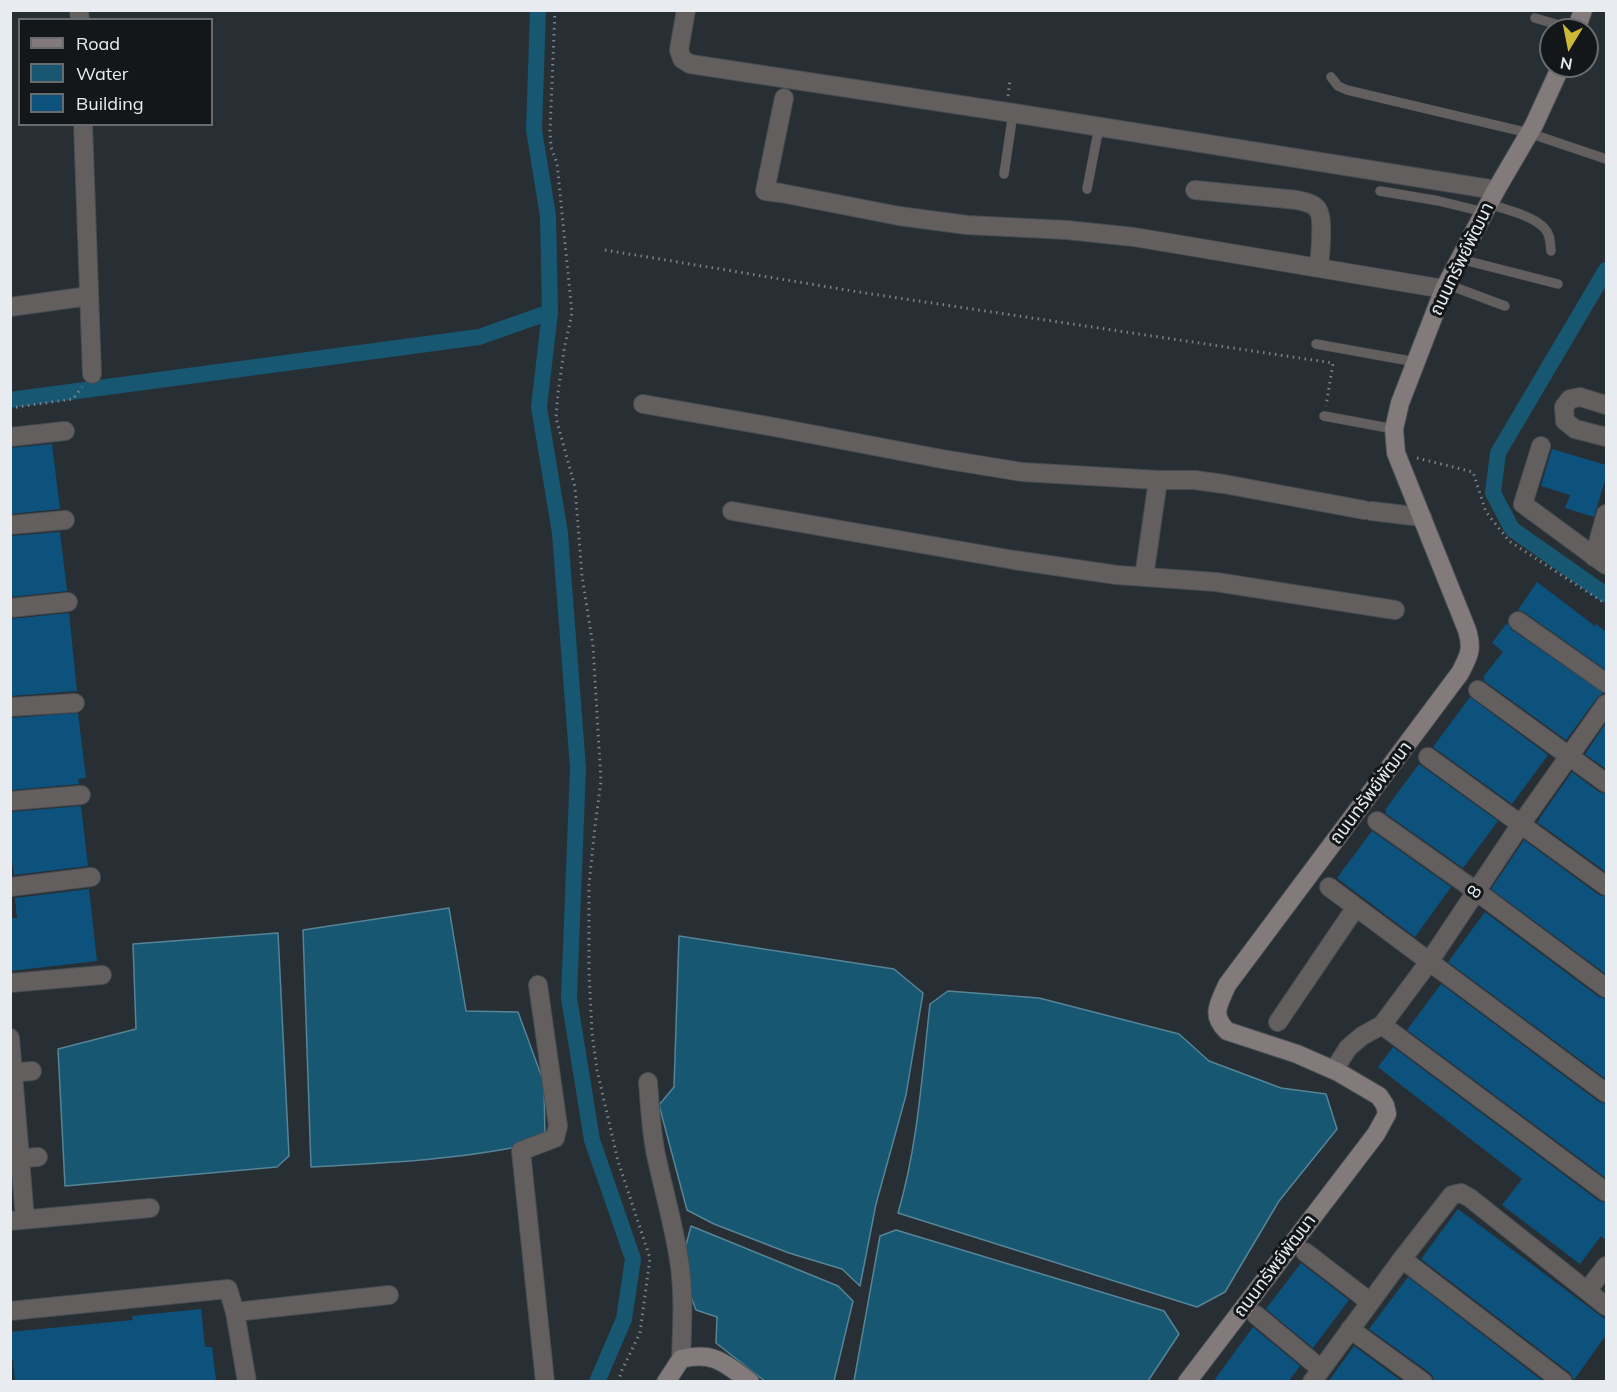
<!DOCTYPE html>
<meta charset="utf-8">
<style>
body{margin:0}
#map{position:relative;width:1617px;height:1392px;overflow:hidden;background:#282f34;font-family:Mulish,sans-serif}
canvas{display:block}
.frame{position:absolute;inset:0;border:12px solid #e8ecf0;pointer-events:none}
.legend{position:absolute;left:18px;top:18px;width:195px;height:108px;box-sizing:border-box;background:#131719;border:2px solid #686c6f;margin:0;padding:8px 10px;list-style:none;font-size:18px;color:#e8ecf0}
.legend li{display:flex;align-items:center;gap:12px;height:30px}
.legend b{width:30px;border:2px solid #686c6f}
.north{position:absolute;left:1539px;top:18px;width:60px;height:60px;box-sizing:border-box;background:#131719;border:2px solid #686c6f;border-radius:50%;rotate:190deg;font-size:16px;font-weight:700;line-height:24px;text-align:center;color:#e8ecf0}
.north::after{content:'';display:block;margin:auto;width:21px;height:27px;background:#ccb938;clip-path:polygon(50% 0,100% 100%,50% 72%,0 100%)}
</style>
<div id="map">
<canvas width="1617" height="1392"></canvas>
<div class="frame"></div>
<ul class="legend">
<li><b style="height:8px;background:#827a7b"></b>Road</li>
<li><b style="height:16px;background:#175771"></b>Water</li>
<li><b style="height:16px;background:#0c527c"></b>Building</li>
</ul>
<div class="north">N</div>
</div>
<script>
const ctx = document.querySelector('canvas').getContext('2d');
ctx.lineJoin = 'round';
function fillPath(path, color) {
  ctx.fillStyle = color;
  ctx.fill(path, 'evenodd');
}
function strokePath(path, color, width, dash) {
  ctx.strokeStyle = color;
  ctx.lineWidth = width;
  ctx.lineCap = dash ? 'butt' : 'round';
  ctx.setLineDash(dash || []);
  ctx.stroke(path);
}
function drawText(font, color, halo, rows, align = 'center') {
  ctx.font = font + ' Mulish,"Noto Sans Thai",sans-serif';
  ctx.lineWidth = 6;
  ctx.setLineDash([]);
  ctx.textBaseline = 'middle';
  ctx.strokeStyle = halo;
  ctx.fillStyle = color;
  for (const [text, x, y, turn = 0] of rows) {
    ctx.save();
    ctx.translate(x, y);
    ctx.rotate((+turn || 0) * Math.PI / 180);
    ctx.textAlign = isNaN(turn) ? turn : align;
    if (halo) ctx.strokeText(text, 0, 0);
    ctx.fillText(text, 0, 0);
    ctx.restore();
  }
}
const water = new Path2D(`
 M 449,908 L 466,1011 L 518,1012 L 544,1083 L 545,1141 C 469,1159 390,1163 311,1167 L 303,930 Z
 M 278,933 L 289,1156 L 277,1167 L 65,1186 L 58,1049 L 136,1029 L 133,944 Z
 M 679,936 L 894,969 L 923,993 L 906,1095 L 876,1204 L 860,1286 L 842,1269 L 789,1253 L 714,1224 L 687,1210 L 659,1105 L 674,1087 Z
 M 948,991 L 1039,998 L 1179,1034 L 1209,1061 L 1281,1088 L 1326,1094 L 1337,1129 L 1279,1201 L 1225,1292 L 1197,1307 L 898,1213 C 918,1145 922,1074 930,1004 Z
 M 691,1226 L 838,1286 L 853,1301 L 834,1381 L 766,1382 L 716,1343 L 717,1317 L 696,1310 L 680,1268 Z
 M 896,1230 L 1164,1311 L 1179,1334 L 1148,1381 L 854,1381 L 880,1236 Z`);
fillPath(water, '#175771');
strokePath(water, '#568497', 1.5);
strokePath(new Path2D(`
 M 538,10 L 534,130 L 548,216 L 550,312 L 539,407 L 560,533 L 578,768 L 569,998 L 592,1140 L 633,1259 L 624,1319 L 597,1382
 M 1606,270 L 1498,453 L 1493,493 L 1512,529 L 1606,595
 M 10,400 L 479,337 L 550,312`), '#175771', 16);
fillPath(new Path2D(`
 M 52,444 L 60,509 L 10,514 L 10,448 Z
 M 1552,449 L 1606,465 L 1606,477 L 1594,517 L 1565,508 L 1570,495 L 1541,486 Z
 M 60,532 L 67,591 L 10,597 L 10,536 Z
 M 1537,582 L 1595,626 L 1596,624 L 1606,632 L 1606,670 L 1524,612 L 1518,610 Z
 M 69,613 L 77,691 L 10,696 L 10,619 Z
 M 1507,623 L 1512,630 L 1603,693 L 1597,698 L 1566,740 L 1483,680 L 1485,678 L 1483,677 L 1503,652 L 1492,643 Z
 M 1470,697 L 1548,755 L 1512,804 L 1433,747 Z
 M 78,713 L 86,778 L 78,779 L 79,784 L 12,790 L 10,718 Z
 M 1606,723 L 1606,769 L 1585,754 Z
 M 1419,764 L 1498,821 L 1463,868 L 1385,813 L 1387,811 L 1385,810 Z
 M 1572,772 L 1599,792 L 1606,794 L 1606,872 L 1537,822 L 1540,820 L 1539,819 Z
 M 81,806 L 88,866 L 14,875 L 10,844 L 10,812 Z
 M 1372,831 L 1451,887 L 1415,937 L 1337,878 Z
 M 1524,840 L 1599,895 L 1606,897 L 1606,974 L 1491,889 Z
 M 89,889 L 97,961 L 10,971 L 10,918 L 17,918 L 15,898 Z
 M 1485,912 L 1599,997 L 1606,999 L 1606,1079 L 1448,962 Z
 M 1441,984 L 1599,1102 L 1606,1104 L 1606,1178 L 1407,1030 Z
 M 1393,1047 L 1599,1201 L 1606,1203 L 1606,1240 L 1601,1236 L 1580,1264 L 1502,1205 L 1522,1179 L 1378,1067 Z
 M 1458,1209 L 1606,1320 L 1606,1335 L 1574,1380 L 1570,1373 L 1421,1259 Z
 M 1301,1263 L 1349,1300 L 1313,1348 L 1266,1309 Z
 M 1408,1277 L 1544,1382 L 1434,1382 L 1433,1377 L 1430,1373 L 1369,1329 Z
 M 201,1309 L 205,1347 L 212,1347 L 216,1380 L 204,1382 L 15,1382 L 13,1360 L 10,1360 L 10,1332 L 133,1320 L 132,1316 Z
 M 1253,1327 L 1300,1366 L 1288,1382 L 1213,1382 Z
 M 1354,1346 L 1403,1382 L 1328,1382 Z`), '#0c527c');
const lane = new Path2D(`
 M 1535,18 L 1576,30
 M 1331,77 L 1338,86 L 1347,90 L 1529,133 L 1606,159
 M 1004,174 L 1013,113
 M 1087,189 L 1099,127
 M 1380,191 L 1439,201 L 1484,212
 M 1489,204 C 1504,209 1535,216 1545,229 C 1551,235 1550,244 1551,251
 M 1460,259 L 1558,284
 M 1446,284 L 1505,306
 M 1316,344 L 1416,362
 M 1324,416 L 1394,429`);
const street = new Path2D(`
 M 79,10 L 80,20
 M 686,10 L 679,50 L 682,59 L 690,64 L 1013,113 L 1496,190
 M 784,98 L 765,191 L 781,193 L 899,216 L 967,225 L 1067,230 L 1134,237 L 1444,289
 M 83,124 L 92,374
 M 1195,190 L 1297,200 C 1304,202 1314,203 1318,210 C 1324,219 1320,255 1319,268
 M 10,307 L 89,296
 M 643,404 L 774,427 L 942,459 L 1022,472 L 1158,480 L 1194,480 L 1224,484 L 1364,510
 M 1606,405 L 1580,397 L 1570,399 L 1564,407 L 1565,421 L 1575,429 L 1606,437
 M 10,437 L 65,431
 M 1541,446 L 1523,504 L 1606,565
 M 732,511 L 1014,560 L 1117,575 L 1216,582 L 1395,610
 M 1371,511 L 1422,517
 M 10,525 L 65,520
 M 1594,557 L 1606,514
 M 1144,577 L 1158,480
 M 10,608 L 68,602
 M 1518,621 L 1606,683
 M 1478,690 L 1606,783
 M 10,707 L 75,703
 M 1428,757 L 1606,886
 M 10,801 L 81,795
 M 1377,821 L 1476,891 L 1606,988
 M 10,887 L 91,877
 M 1329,887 L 1606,1093
 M 10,983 L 102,975
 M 538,985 L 558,1126 L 555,1138 L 521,1151 L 545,1382
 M 1278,1022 L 1356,907
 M 1382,1025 L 1606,1192
 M 10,1038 L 25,1219
 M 1334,1070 L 1348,1048 L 1362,1036 L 1382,1025 L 1429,962 L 1521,824 L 1606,704
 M 10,1073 L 32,1071
 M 648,1082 C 650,1106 651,1131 656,1155 C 664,1192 675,1229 680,1267 C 684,1298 682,1329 681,1359
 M 10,1159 L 38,1157
 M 10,1221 L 150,1208
 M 1305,1252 L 1370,1302
 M 1402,1259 L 1563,1382
 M 1587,1291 L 1606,1266
 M 10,1311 L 228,1289 L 235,1312 L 247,1382
 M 235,1312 L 389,1295
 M 1256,1315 L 1321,1369
 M 1350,1329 L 1423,1382
 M 1312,1382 L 1402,1259 L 1452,1195 L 1461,1193 L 1470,1198 L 1606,1306`);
const secondary = new Path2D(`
 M 1576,30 L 1583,10
 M 666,1382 L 681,1359 C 713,1351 725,1363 750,1382
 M 1187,1382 L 1376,1134 L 1387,1114 L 1385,1105 L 1379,1096 L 1338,1072 L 1297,1054 L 1227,1031 C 1210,1015 1219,1004 1227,985 L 1460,673 C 1469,656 1473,649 1467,630 L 1396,453 L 1394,429 L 1400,403 L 1444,289 L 1496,190 L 1534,125 L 1561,66`);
strokePath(lane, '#474d52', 10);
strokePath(street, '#474d52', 20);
strokePath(secondary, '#474d52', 20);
strokePath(new Path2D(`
 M 555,10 L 550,131 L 551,147 L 557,163 L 572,313 L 564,350 L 558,393 L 556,418 L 575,487 L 582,576 L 593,646 L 601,781 L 595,826 L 589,885 L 589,972 L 592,1033 L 597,1070 L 618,1161 L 650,1258 L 640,1333 L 622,1370 L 618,1382
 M 1008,96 L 1010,80
 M 605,250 L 865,293 L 1333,363 L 1326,406
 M 10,408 L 73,399 L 82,387
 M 1417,458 L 1473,472 L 1486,512 L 1509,541 L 1606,604`), '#7b8186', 3, [1.5, 4.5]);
strokePath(lane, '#645f5f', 9);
strokePath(street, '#645f5f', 18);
strokePath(secondary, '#827a7b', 18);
drawText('18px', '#e8ecf0', '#131719', [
 ["ถนนทรัพย์พัฒนา",1462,259,-64],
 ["ถนนทรัพย์พัฒนา",1371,793,-53],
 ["8",1475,892,-57],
 ["ถนนทรัพย์พัฒนา",1275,1266,-53]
]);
</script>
